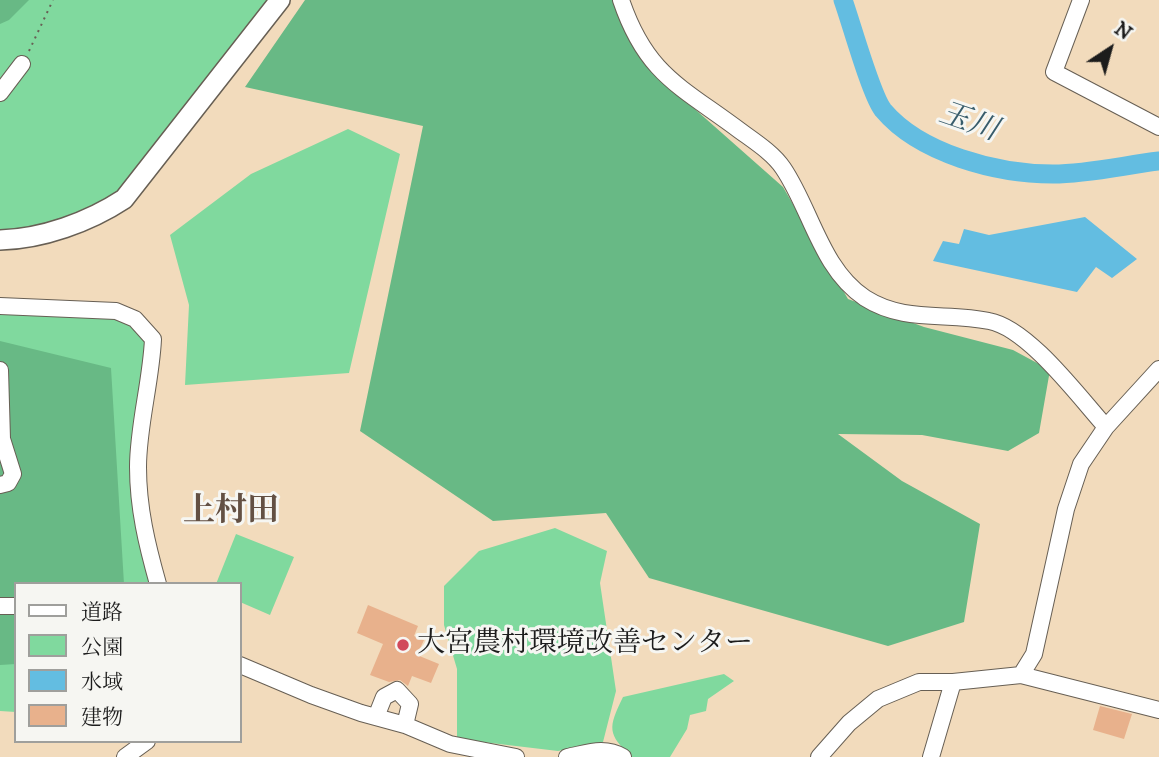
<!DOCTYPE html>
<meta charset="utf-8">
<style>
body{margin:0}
#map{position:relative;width:1159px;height:757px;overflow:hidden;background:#f2dbbc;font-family:"IM FELL DW Pica","Noto Serif JP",serif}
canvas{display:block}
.legend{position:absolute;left:14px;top:582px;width:228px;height:161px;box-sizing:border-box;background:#f6f6f2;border:2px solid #9f9f9c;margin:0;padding:9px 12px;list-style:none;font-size:21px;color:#1c1c1c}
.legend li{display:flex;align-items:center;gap:14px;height:35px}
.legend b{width:35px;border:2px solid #9f9f9c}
.north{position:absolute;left:1075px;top:14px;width:70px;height:70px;-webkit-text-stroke:5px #f6f6f2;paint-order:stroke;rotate:36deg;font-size:19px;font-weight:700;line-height:28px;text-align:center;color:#1c1c1c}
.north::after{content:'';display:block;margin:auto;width:24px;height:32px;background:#1c1c1c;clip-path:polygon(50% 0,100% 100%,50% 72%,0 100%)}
</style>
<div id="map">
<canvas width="1159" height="757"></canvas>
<ul class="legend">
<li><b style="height:9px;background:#fff"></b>道路</li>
<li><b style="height:19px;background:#80d99e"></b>公園</li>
<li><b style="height:19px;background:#63bde1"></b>水域</li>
<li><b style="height:19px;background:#e8b18c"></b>建物</li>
</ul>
<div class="north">N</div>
</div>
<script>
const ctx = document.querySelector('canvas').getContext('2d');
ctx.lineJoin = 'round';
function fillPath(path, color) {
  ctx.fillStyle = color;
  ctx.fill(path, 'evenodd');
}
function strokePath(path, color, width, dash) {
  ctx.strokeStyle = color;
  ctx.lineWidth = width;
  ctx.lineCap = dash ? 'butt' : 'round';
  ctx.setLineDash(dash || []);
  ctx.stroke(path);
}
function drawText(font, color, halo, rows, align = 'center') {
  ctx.font = font + ' "IM FELL DW Pica","Noto Serif JP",serif';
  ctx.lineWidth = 6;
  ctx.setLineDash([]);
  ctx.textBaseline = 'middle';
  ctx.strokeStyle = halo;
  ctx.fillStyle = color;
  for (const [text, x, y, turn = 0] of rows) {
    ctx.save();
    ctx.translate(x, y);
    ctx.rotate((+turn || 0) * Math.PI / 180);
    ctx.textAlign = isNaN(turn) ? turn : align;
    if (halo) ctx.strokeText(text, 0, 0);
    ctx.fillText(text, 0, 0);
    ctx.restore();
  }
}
fillPath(new Path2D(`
 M 0,0 L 280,0 L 124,199 L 0,240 Z
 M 348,129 L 400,154 L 349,373 L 185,385 L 189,305 L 170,235 L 251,174 Z
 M 0,306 L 116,311 L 146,329 L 138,466 L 158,584 L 16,584 L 16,712 L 0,711 Z
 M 555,528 L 607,551 L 600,583 L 616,691 L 603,742 L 558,751 L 457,739 L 457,669 L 444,625 L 444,586 L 479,551 Z
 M 236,534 L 294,557 L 270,615 L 240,602 L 240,584 L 216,584 Z
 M 724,674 L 734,681 L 708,699 L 706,711 L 690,715 L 687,729 L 670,757 L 632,757 C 607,734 608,728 623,697 Z`), '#80d99e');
fillPath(new Path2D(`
 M 0,0 L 29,0 L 9,20 L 0,24 Z
 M 305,0 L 614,0 L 645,65 L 783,187 L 848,299 L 924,327 L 1013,350 L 1050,370 L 1039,433 L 1008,451 L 922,435 L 838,434 L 902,481 L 980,524 L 964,622 L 888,646 L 649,578 L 606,513 L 493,521 L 360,431 L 423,126 L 245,87 Z
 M 0,341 L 111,368 L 124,584 L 16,584 L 16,664 L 0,665 Z`), '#68b985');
fillPath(new Path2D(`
 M 1085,217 L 1137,259 L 1112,278 L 1096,267 L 1077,292 L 933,261 L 943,241 L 959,244 L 964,229 L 989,235 Z`), '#63bde1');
strokePath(new Path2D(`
 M 843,0 C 851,22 871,95 883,110 C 920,154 997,174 1053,174 C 1088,174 1125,165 1159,161`), '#63bde1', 19);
fillPath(new Path2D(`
 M 368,605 L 418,626 L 414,636 L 424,640 L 417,655 L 439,664 L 431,683 L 412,676 L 408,686 L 400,680 L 389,682 L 370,675 L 383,644 L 357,633 Z
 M 1100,706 L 1132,714 L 1124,739 L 1093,730 Z`), '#e8b18c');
const minor = new Path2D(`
 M 621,0 C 646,74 680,86 739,130 C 754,141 773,153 783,168 C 811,209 821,269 865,298 C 904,323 946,312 989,321 C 1028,328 1079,397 1106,427
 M 1081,0 L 1054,72 L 1159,127
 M 0,93 L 22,64
 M 0,306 L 116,311 L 135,319 L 153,339 C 151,382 138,426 138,467 C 138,508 147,545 158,584
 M 0,370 L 2,439 L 13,474 L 8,483 L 0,485
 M 0,606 L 16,606
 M 240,665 L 311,695 L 361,713 L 405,725 L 450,744 L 516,757
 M 1021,675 L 1034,654 L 1066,509 L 1081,464 L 1106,427 L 1159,369
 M 376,717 L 384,697 L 397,690 L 410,704 L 405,725
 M 125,757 L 147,741
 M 567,757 C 588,753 604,746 623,757
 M 819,757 L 849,723 L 878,699 L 919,682 L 953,682 L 1021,675 L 1159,710
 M 931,757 L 953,682`);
const major = new Path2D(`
 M 0,240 C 42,239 89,222 124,199 L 280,0`);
strokePath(minor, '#675f54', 18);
strokePath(major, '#675f54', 22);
strokePath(new Path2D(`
 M 29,51 L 53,0`), '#675f54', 2, [2, 5]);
strokePath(minor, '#fff', 16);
strokePath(major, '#fff', 19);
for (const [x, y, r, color] of [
 [403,645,7,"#d1495b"]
]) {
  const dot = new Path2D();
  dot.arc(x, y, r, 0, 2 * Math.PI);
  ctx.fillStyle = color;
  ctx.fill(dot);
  strokePath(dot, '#f6f6f2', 2.5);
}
drawText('28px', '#1c1c1c', '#f6f6f2', [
 ["大宮農村環境改善センター",417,645]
], 'left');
drawText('italic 30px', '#385c6b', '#f6f6f2', [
 ["玉川",968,124,19]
]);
drawText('bold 32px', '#635043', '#f6f6f2', [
 ["上村田",231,513]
]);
</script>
